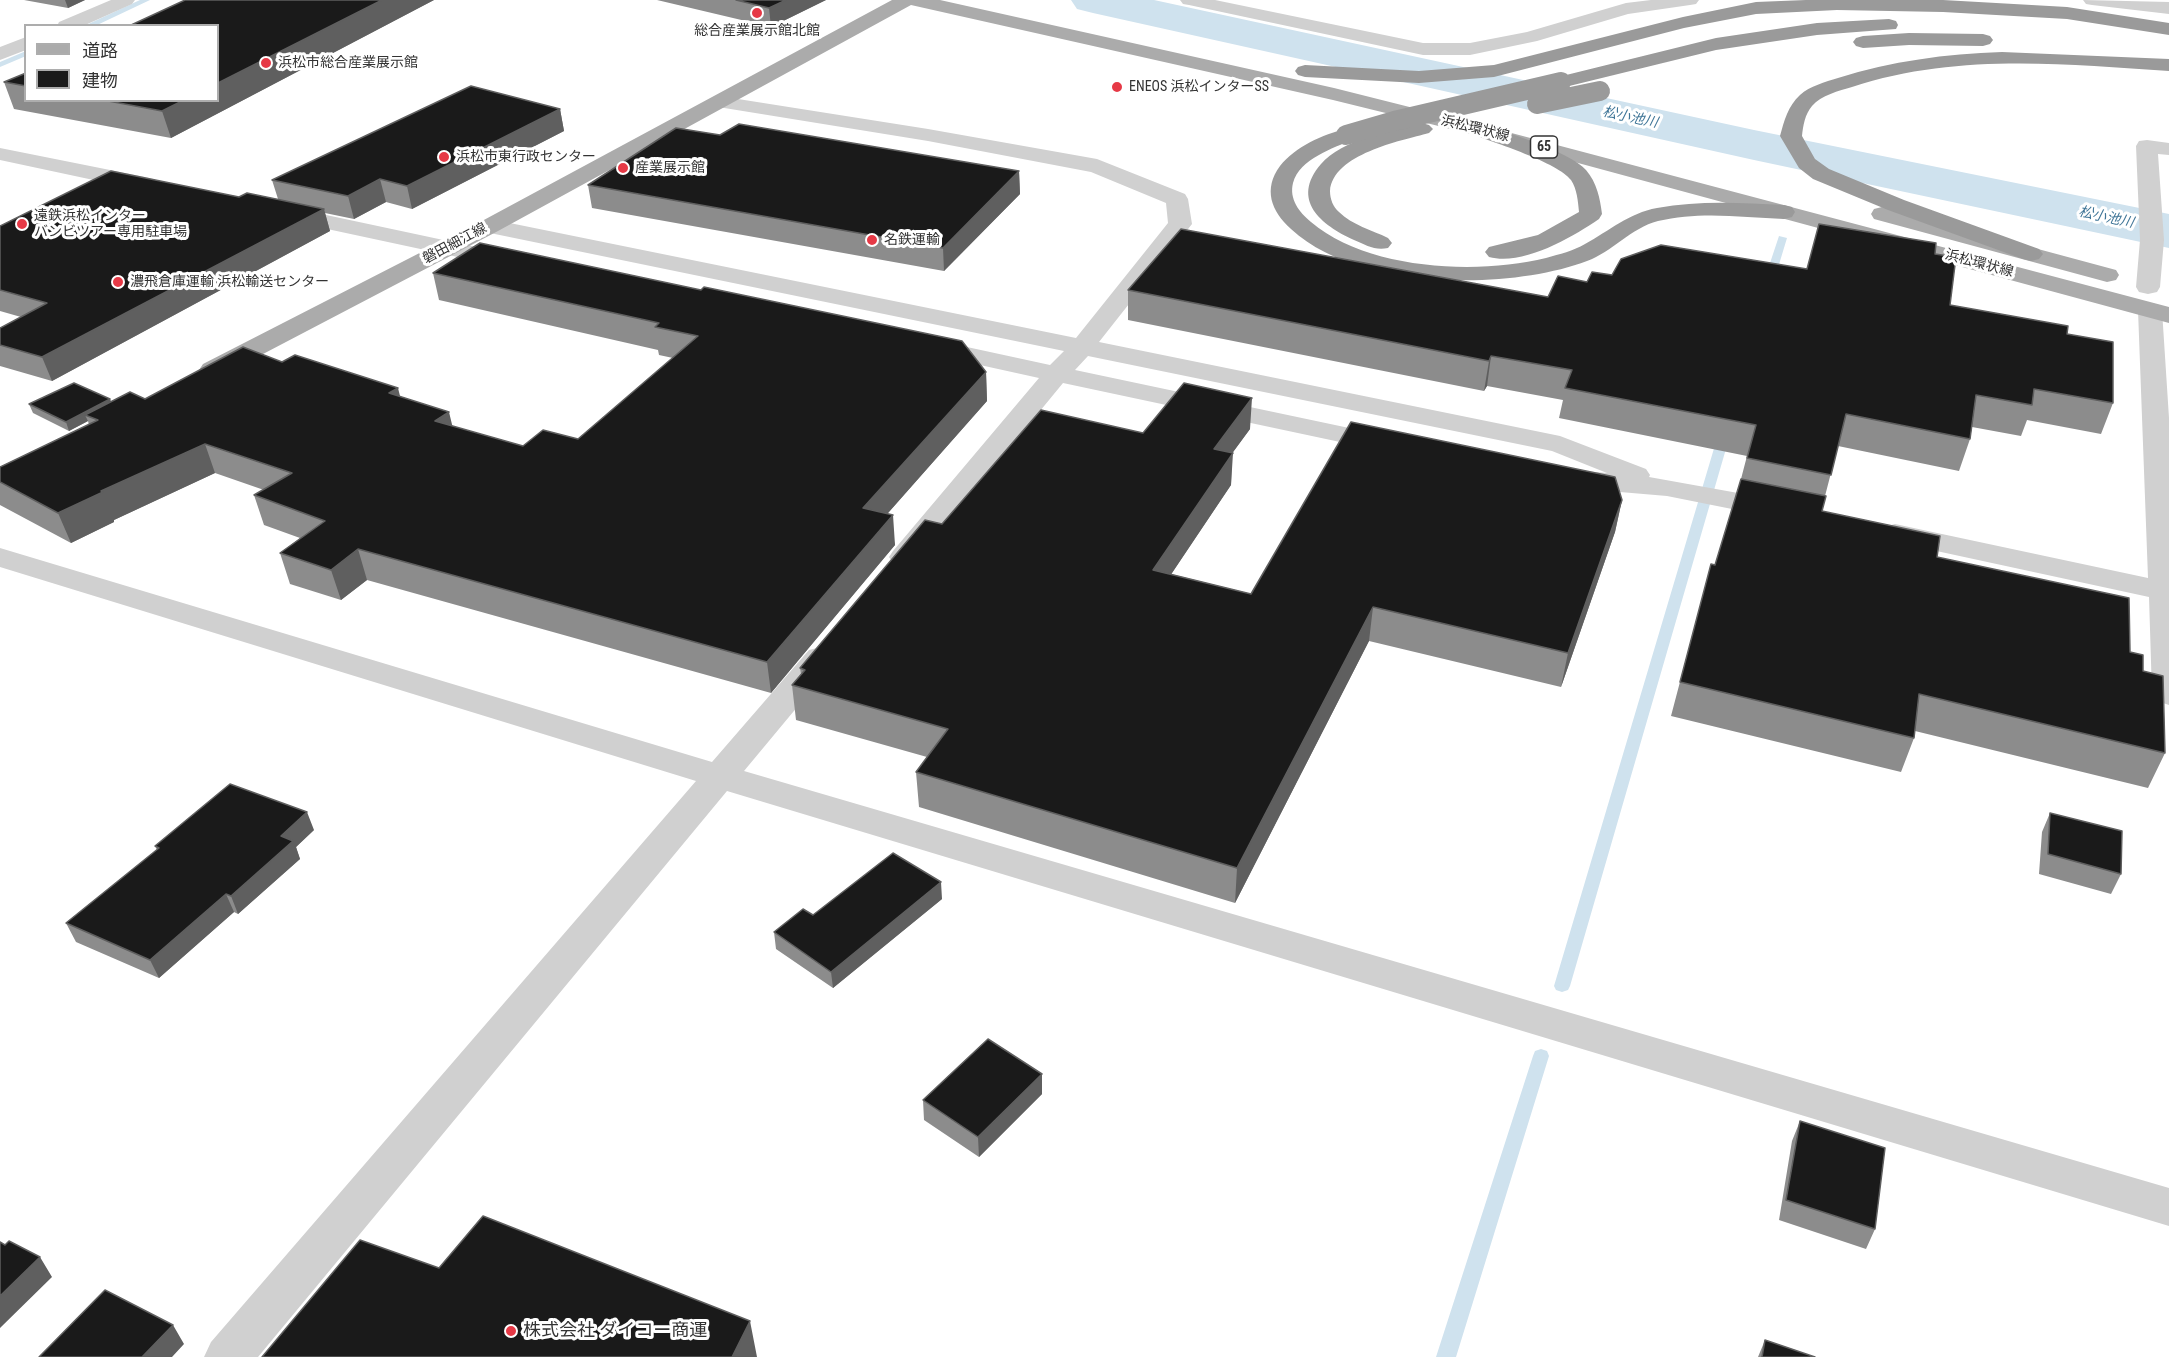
<!DOCTYPE html>
<meta charset="utf-8">
<style>
body{margin:0}
#map{position:relative;width:2169px;height:1357px;overflow:hidden;background:#fff;font-family:"Roboto Condensed","Noto Sans JP",sans-serif}
canvas{display:block}
.legend{position:absolute;left:24px;top:24px;width:195px;height:78px;box-sizing:border-box;background:#fff;border:2px solid #adadad;margin:0;padding:8px 10px;list-style:none;font-size:18px;color:#333}
.legend li{display:flex;align-items:center;gap:12px;height:30px}
.legend b{width:30px;border:2px solid #adadad}
</style>
<div id="map">
<canvas width="2169" height="1357"></canvas>
<ul class="legend">
<li><b style="height:8px;background:#ababab"></b>道路</li>
<li><b style="height:16px;background:#1a1a1a"></b>建物</li>
</ul>
</div>
<script>
const ctx = document.querySelector('canvas').getContext('2d');
ctx.lineJoin = 'round';
function fillPath(path, color) {
  ctx.fillStyle = color;
  ctx.fill(path, 'evenodd');
}
function strokePath(path, color, width, dash) {
  ctx.strokeStyle = color;
  ctx.lineWidth = width;
  ctx.lineCap = dash ? 'butt' : 'round';
  ctx.setLineDash(dash || []);
  ctx.stroke(path);
}
function drawText(font, color, halo, rows, align = 'center') {
  ctx.font = font + ' "Roboto Condensed","Noto Sans JP",sans-serif';
  ctx.lineWidth = 6;
  ctx.setLineDash([]);
  ctx.textBaseline = 'middle';
  ctx.strokeStyle = halo;
  ctx.fillStyle = color;
  for (const [text, x, y, turn = 0] of rows) {
    ctx.save();
    ctx.translate(x, y);
    ctx.rotate((+turn || 0) * Math.PI / 180);
    ctx.textAlign = isNaN(turn) ? turn : align;
    if (halo) ctx.strokeText(text, 0, 0);
    ctx.fillText(text, 0, 0);
    ctx.restore();
  }
}
fillPath(new Path2D(`
 M 140,0 L 150,0 L 95,26 L 84,26 Z
 M 26,51 L 26,56 L 0,67 L 0,62 Z
 M 1779,236 L 1787,238 L 1774,281 L 1769,284 L 1764,281 Z
 M 1724,432 L 1730,435 L 1570,986 L 1568,990 L 1562,992 L 1556,990 L 1554,986 L 1718,435 Z
 M 1541,1049 L 1547,1051 L 1549,1056 L 1456,1357 L 1436,1357 L 1533,1056 L 1535,1051 Z`), '#cfe2ee');
fillPath(new Path2D(`
 M 1071,0 L 1154,0 L 1754,130 L 2169,214 L 2169,248 L 1754,160 L 1093,13 L 1077,9 Z`), '#cfe2ee');
fillPath(new Path2D(`
 M 111,0 L 135,0 L 132,4 L 83,26 L 57,26 L 59,22 Z
 M 1180,0 L 1215,0 L 1423,43 L 1470,43 L 1527,32 L 1626,3 L 1651,0 L 1699,0 L 1696,4 L 1690,5 L 1628,14 L 1537,41 L 1470,55 L 1423,55 L 1189,5 L 1183,4 Z
 M 2083,0 L 2169,2 L 2169,14 L 2092,5 L 2086,4 Z
 M 26,37 L 26,50 L 0,60 L 0,47 Z
 M 719,96 L 928,129 L 1097,159 L 1185,194 L 1188,199 L 1192,224 L 1099,342 L 1560,436 L 1646,469 L 1650,475 L 1649,477 L 1777,500 L 1787,503 L 1792,509 L 1787,515 L 1777,518 L 1667,496 L 1573,488 L 1563,485 L 1559,479 L 1563,473 L 1573,470 L 1607,473 L 1552,451 L 1088,356 L 1075,370 L 1387,436 L 1397,438 L 1401,444 L 1397,450 L 1387,452 L 1063,383 L 915,563 L 904,566 L 893,563 L 889,557 L 893,551 L 1039,378 L 921,352 L 917,347 L 921,342 L 930,339 L 1050,365 L 1064,351 L 490,233 L 482,231 L 478,226 L 482,221 L 490,219 L 1076,338 L 1168,223 L 1166,203 L 1091,172 L 928,141 L 712,106 L 709,102 L 712,98 Z
 M 2147,140 L 2169,143 L 2169,155 L 2158,154 L 2164,240 L 2160,287 L 2157,292 L 2148,294 L 2139,292 L 2136,287 L 2140,240 L 2136,146 L 2139,141 Z
 M 0,148 L 145,177 L 153,179 L 156,184 L 153,189 L 145,191 L 0,160 Z
 M 284,206 L 509,254 L 517,256 L 521,261 L 517,266 L 509,268 L 276,218 L 273,213 L 276,208 Z
 M 2150,303 L 2159,305 L 2162,310 L 2169,418 L 2169,705 L 2157,701 L 2152,694 L 2149,597 L 1895,542 L 1884,539 L 1880,533 L 1884,527 L 1895,524 L 2148,578 L 2138,310 L 2141,305 Z
 M 0,548 L 712,762 L 809,650 L 821,647 L 833,650 L 837,657 L 833,664 L 744,771 L 2169,1188 L 2169,1226 L 727,791 L 258,1357 L 204,1357 L 211,1342 L 696,781 L 0,567 Z`), '#d0d0d0');
fillPath(new Path2D(`
 M 892,0 L 940,0 L 1334,88 L 1485,126 L 2169,307 L 2169,323 L 1471,134 L 1333,100 L 911,5 L 498,231 L 221,376 L 212,378 L 203,376 L 199,370 L 203,364 L 482,221 Z
 M 1882,207 L 2116,270 L 2119,275 L 2116,280 L 2107,282 L 1874,219 L 1871,214 L 1874,209 Z`), '#ababab');
fillPath(new Path2D(`
 M 1806,0 L 1943,0 L 2067,7 L 2169,23 L 2169,35 L 2067,19 L 1943,12 L 1837,10 L 1756,14 L 1684,28 L 1494,77 L 1419,83 L 1305,77 L 1298,75 L 1295,71 L 1298,67 L 1305,65 L 1419,71 L 1494,65 L 1683,17 L 1756,2 Z
 M 1889,19 L 1896,21 L 1898,25 L 1896,29 L 1817,35 L 1716,50 L 1561,88 L 1554,86 L 1551,82 L 1554,78 L 1716,38 L 1817,23 Z
 M 1909,33 L 1983,34 L 1990,36 L 1993,40 L 1990,44 L 1983,46 L 1909,45 L 1863,48 L 1856,46 L 1853,42 L 1856,38 L 1863,36 Z
 M 2002,52 L 2169,59 L 2169,71 C 2063,64 1955,53 1852,87 C 1839,91 1821,95 1812,106 C 1805,114 1803,126 1802,136 L 1815,159 L 1829,169 L 1904,200 L 2039,249 L 2043,254 L 2039,259 L 2031,261 L 2023,259 L 1888,210 L 1813,179 L 1799,168 L 1780,136 C 1784,121 1788,106 1800,95 C 1810,86 1825,82 1838,78 C 1892,61 1945,54 2002,52 Z
 M 1422,123 L 1429,125 L 1433,129 L 1429,133 C 1400,141 1333,154 1330,191 C 1330,199 1333,207 1339,212 C 1352,225 1372,230 1388,238 L 1392,243 L 1388,248 C 1375,251 1366,245 1354,240 C 1321,225 1290,200 1321,164 C 1341,140 1392,130 1422,123 Z
 M 1478,124 C 1503,130 1570,152 1586,170 C 1597,183 1600,198 1602,214 L 1599,219 C 1571,238 1523,266 1489,257 L 1485,252 L 1489,247 L 1538,235 L 1579,212 C 1578,201 1577,189 1571,180 C 1559,163 1493,142 1471,134 L 1467,130 L 1471,126 Z
 M 1346,129 L 1353,131 L 1357,135 L 1353,139 C 1333,149 1300,158 1293,183 C 1289,199 1299,212 1311,222 C 1367,270 1477,275 1546,258 C 1560,254 1573,251 1585,244 C 1609,231 1629,213 1657,208 C 1700,200 1741,203 1784,205 L 1792,207 L 1795,212 L 1792,217 L 1784,219 C 1742,217 1699,211 1658,221 C 1631,228 1612,252 1587,261 C 1508,291 1356,290 1291,229 C 1271,211 1263,189 1280,166 C 1295,147 1323,134 1346,129 Z`), '#9a9a9a');
strokePath(new Path2D(`
 M 1537,104 L 1600,91
 M 1346,135 L 1394,121 L 1561,82`), '#9a9a9a', 20);
fillPath(new Path2D(`
 M 24,0 L 85,0 L 68,8 Z
 M 185,0 L 434,0 L 171,138 L 14,109 L 4,82 L 26,73 L 26,100 L 218,100 Z
 M 657,0 L 826,0 L 771,27 Z
 M 560,109 L 564,131 L 412,209 L 386,202 L 354,219 L 325,213 L 330,231 L 52,381 L 0,366 L 0,328 L 21,317 L 0,311 L 0,226 L 239,197 L 278,199 L 272,180 Z
 M 720,135 L 1019,171 L 1020,194 L 944,271 L 592,208 L 588,185 Z
 M 1935,254 L 1950,305 L 2067,334 L 2113,403 L 2101,434 L 2027,420 L 2021,436 L 1972,427 L 1970,439 L 1959,471 L 1838,446 L 1825,496 L 1822,511 L 1937,557 L 2130,652 L 2143,671 L 2165,753 L 2148,788 L 1915,731 L 1914,738 L 1901,772 L 1671,716 L 1711,564 L 1715,565 L 1741,479 L 1747,456 L 1559,418 L 1563,400 L 1487,386 L 1484,391 L 1128,320 L 1128,290 L 1548,297 L 1587,282 L 1612,275 L 1807,269 Z
 M 433,273 L 986,372 L 987,401 L 887,514 L 895,545 L 771,693 L 367,580 L 341,600 L 290,584 L 280,553 L 300,538 L 264,525 L 254,495 L 264,490 L 215,473 L 114,520 L 114,522 L 71,543 L 0,505 L 0,467 L 89,425 L 88,421 L 69,431 L 33,413 L 29,404 L 111,401 L 145,399 L 282,362 L 400,396 L 452,426 L 523,446 L 578,439 L 673,358 L 659,355 L 658,350 L 439,300 Z
 M 1250,429 L 1232,453 L 1231,485 L 1171,574 L 1251,594 L 1622,500 L 1615,532 L 1561,687 L 1369,641 L 1235,903 L 919,807 L 916,772 L 927,757 L 796,720 L 792,685 L 801,674 L 800,668 L 942,524 L 1143,433 Z
 M 2050,813 L 2121,874 L 2111,894 L 2039,874 L 2042,832 Z
 M 314,830 L 296,847 L 300,859 L 238,914 L 234,912 L 159,978 L 76,942 L 66,923 L 157,850 L 155,846 Z
 M 942,899 L 833,988 L 776,949 L 774,932 L 813,915 Z
 M 1042,1094 L 979,1157 L 924,1120 L 923,1100 Z
 M 1800,1121 L 1875,1229 L 1866,1249 L 1779,1220 L 1792,1141 Z
 M 1765,1340 L 1815,1357 L 1758,1357 Z`), '#8c8c8c');
fillPath(new Path2D(`
 M 65,0 L 85,0 L 68,8 Z
 M 382,0 L 434,0 L 171,138 L 162,111 L 184,100 L 218,100 L 218,83 Z
 M 786,0 L 826,0 L 771,27 L 769,8 Z
 M 560,109 L 564,131 L 412,209 L 407,186 Z
 M 1019,171 L 1020,194 L 944,271 L 943,248 Z
 M 380,179 L 386,202 L 354,219 L 348,196 Z
 M 324,209 L 330,231 L 52,381 L 42,357 Z
 M 1491,356 L 1487,386 L 1484,391 L 1489,361 Z
 M 986,372 L 987,401 L 866,538 L 863,508 Z
 M 398,388 L 405,416 L 389,393 Z
 M 1252,398 L 1250,429 L 1212,481 L 1214,449 Z
 M 110,399 L 114,408 L 85,415 L 88,421 L 69,431 L 66,422 Z
 M 449,412 L 456,441 L 435,421 Z
 M 205,444 L 215,473 L 114,520 L 114,522 L 71,543 L 58,513 L 101,491 Z
 M 1233,453 L 1231,485 L 1152,603 L 1153,570 Z
 M 1622,500 L 1615,532 L 1561,687 L 1568,653 Z
 M 893,515 L 895,545 L 771,693 L 767,662 Z
 M 358,549 L 367,580 L 341,600 L 331,570 Z
 M 1373,607 L 1369,641 L 1235,903 L 1237,868 Z
 M 307,812 L 314,830 L 296,847 L 300,859 L 238,914 L 231,896 L 281,836 Z
 M 941,882 L 942,899 L 833,988 L 831,972 Z
 M 226,894 L 234,912 L 159,978 L 150,960 Z
 M 1042,1074 L 1042,1094 L 979,1157 L 978,1137 Z
 M 40,1257 L 52,1277 L 0,1328 L 0,1296 Z
 M 750,1321 L 757,1357 L 732,1357 Z
 M 173,1325 L 184,1344 L 172,1357 L 142,1357 Z`), '#5f5f5f');
const building = new Path2D(`
 M 185,0 L 382,0 L 218,83 L 218,26 L 129,26 Z
 M 736,0 L 786,0 L 769,8 Z
 M 26,73 L 26,86 L 4,82 Z
 M 471,86 L 560,109 L 407,186 L 380,179 L 348,196 L 272,180 Z
 M 103,100 L 184,100 L 162,111 Z
 M 739,124 L 1019,171 L 943,248 L 588,185 L 676,128 L 720,135 Z
 M 111,171 L 239,197 L 247,193 L 324,209 L 42,357 L 0,345 L 0,328 L 47,303 L 0,290 L 0,226 Z
 M 1819,224 L 1936,243 L 1935,254 L 1956,257 L 1950,305 L 2068,326 L 2067,334 L 2113,342 L 2113,403 L 2034,389 L 2032,405 L 1976,395 L 1970,439 L 1846,414 L 1831,475 L 1747,458 L 1756,425 L 1565,388 L 1572,370 L 1491,356 L 1489,361 L 1128,290 L 1181,229 L 1548,297 L 1558,276 L 1587,282 L 1592,272 L 1612,275 L 1621,259 L 1661,245 L 1807,269 Z
 M 480,243 L 701,290 L 704,287 L 962,341 L 986,372 L 863,508 L 893,515 L 767,662 L 358,549 L 331,570 L 280,553 L 325,521 L 254,495 L 292,473 L 205,444 L 101,491 L 103,492 L 58,513 L 0,482 L 0,467 L 98,420 L 85,415 L 130,392 L 145,399 L 243,347 L 282,362 L 295,355 L 398,388 L 389,393 L 449,412 L 435,421 L 523,446 L 543,430 L 578,439 L 698,336 L 655,327 L 659,323 L 433,273 Z
 M 74,383 L 110,399 L 66,422 L 29,404 Z
 M 1184,383 L 1252,398 L 1214,449 L 1233,453 L 1153,570 L 1251,594 L 1351,422 L 1615,477 L 1622,500 L 1568,653 L 1373,607 L 1237,868 L 916,772 L 948,729 L 792,685 L 805,670 L 800,668 L 925,520 L 942,524 L 1041,410 L 1143,433 Z
 M 1741,479 L 1826,496 L 1822,511 L 1940,536 L 1937,557 L 2129,598 L 2130,652 L 2143,655 L 2143,671 L 2163,676 L 2165,753 L 1919,694 L 1914,738 L 1680,682 L 1711,564 L 1715,565 Z
 M 230,784 L 307,812 L 281,836 L 293,841 L 231,896 L 226,894 L 150,960 L 66,923 L 159,848 L 155,846 Z
 M 2050,813 L 2122,831 L 2121,874 L 2048,854 Z
 M 893,853 L 941,882 L 831,972 L 774,932 L 803,909 L 813,915 Z
 M 988,1039 L 1042,1074 L 978,1137 L 923,1100 Z
 M 1800,1121 L 1885,1148 L 1875,1229 L 1786,1200 Z
 M 483,1216 L 750,1321 L 732,1357 L 262,1357 L 360,1240 L 439,1268 Z
 M 9,1241 L 40,1257 L 0,1296 L 0,1242 L 5,1245 Z
 M 105,1290 L 173,1325 L 142,1357 L 39,1357 Z
 M 1765,1340 L 1815,1357 L 1762,1357 Z`);
fillPath(building, '#1a1a1a');
strokePath(building, '#5f5f5f', 1.5);
for (const [x, y, r, color] of [
 [757,13,6,"#e63946"],
 [266,63,6,"#e63946"],
 [1117,87,6,"#e63946"],
 [444,157,6,"#e63946"],
 [623,168,6,"#e63946"],
 [22,224,6,"#e63946"],
 [872,240,6,"#e63946"],
 [118,282,6,"#e63946"],
 [511,1331,6,"#e63946"]
]) {
  const dot = new Path2D();
  dot.arc(x, y, r, 0, 2 * Math.PI);
  ctx.fillStyle = color;
  ctx.fill(dot);
  strokePath(dot, '#fff', 2);
}
drawText('14px', '#333', '#fff', [
 ["総合産業展示館北館",757,31,"center"],
 ["浜松市総合産業展示館",278,63],
 ["ENEOS 浜松インターSS",1129,87],
 ["浜松市東行政センター",456,157],
 ["産業展示館",635,168],
 ["遠鉄浜松インター",34,216],
 ["バンビツアー専用駐車場",34,232],
 ["名鉄運輸",884,240],
 ["濃飛倉庫運輸 浜松輸送センター",130,282]
], 'left');
drawText('italic 14px', '#3f7597', '#fff', [
 ["松小池川",1630,118,12],
 ["松小池川",2106,218,12]
]);
drawText('14px', '#333', '#fff', [
 ["浜松環状線",1475,129,14],
 ["磐田細江線",455,244,-28],
 ["浜松環状線",1979,264,15]
]);
for (const [x, y, w] of [
 [1544,147,27]
]) {
  const box = new Path2D();
  box.roundRect(x - w / 2, y - 11, w, 22, 4.5);
  ctx.fillStyle = '#fff';
  ctx.fill(box);
  strokePath(box, '#333', 1.5);
}
drawText('bold 14px', '#333', null, [
 ["65",1544,147]
]);
drawText('18px', '#333', '#fff', [
 ["株式会社 ダイコー商運",523,1331]
], 'left');
</script>
